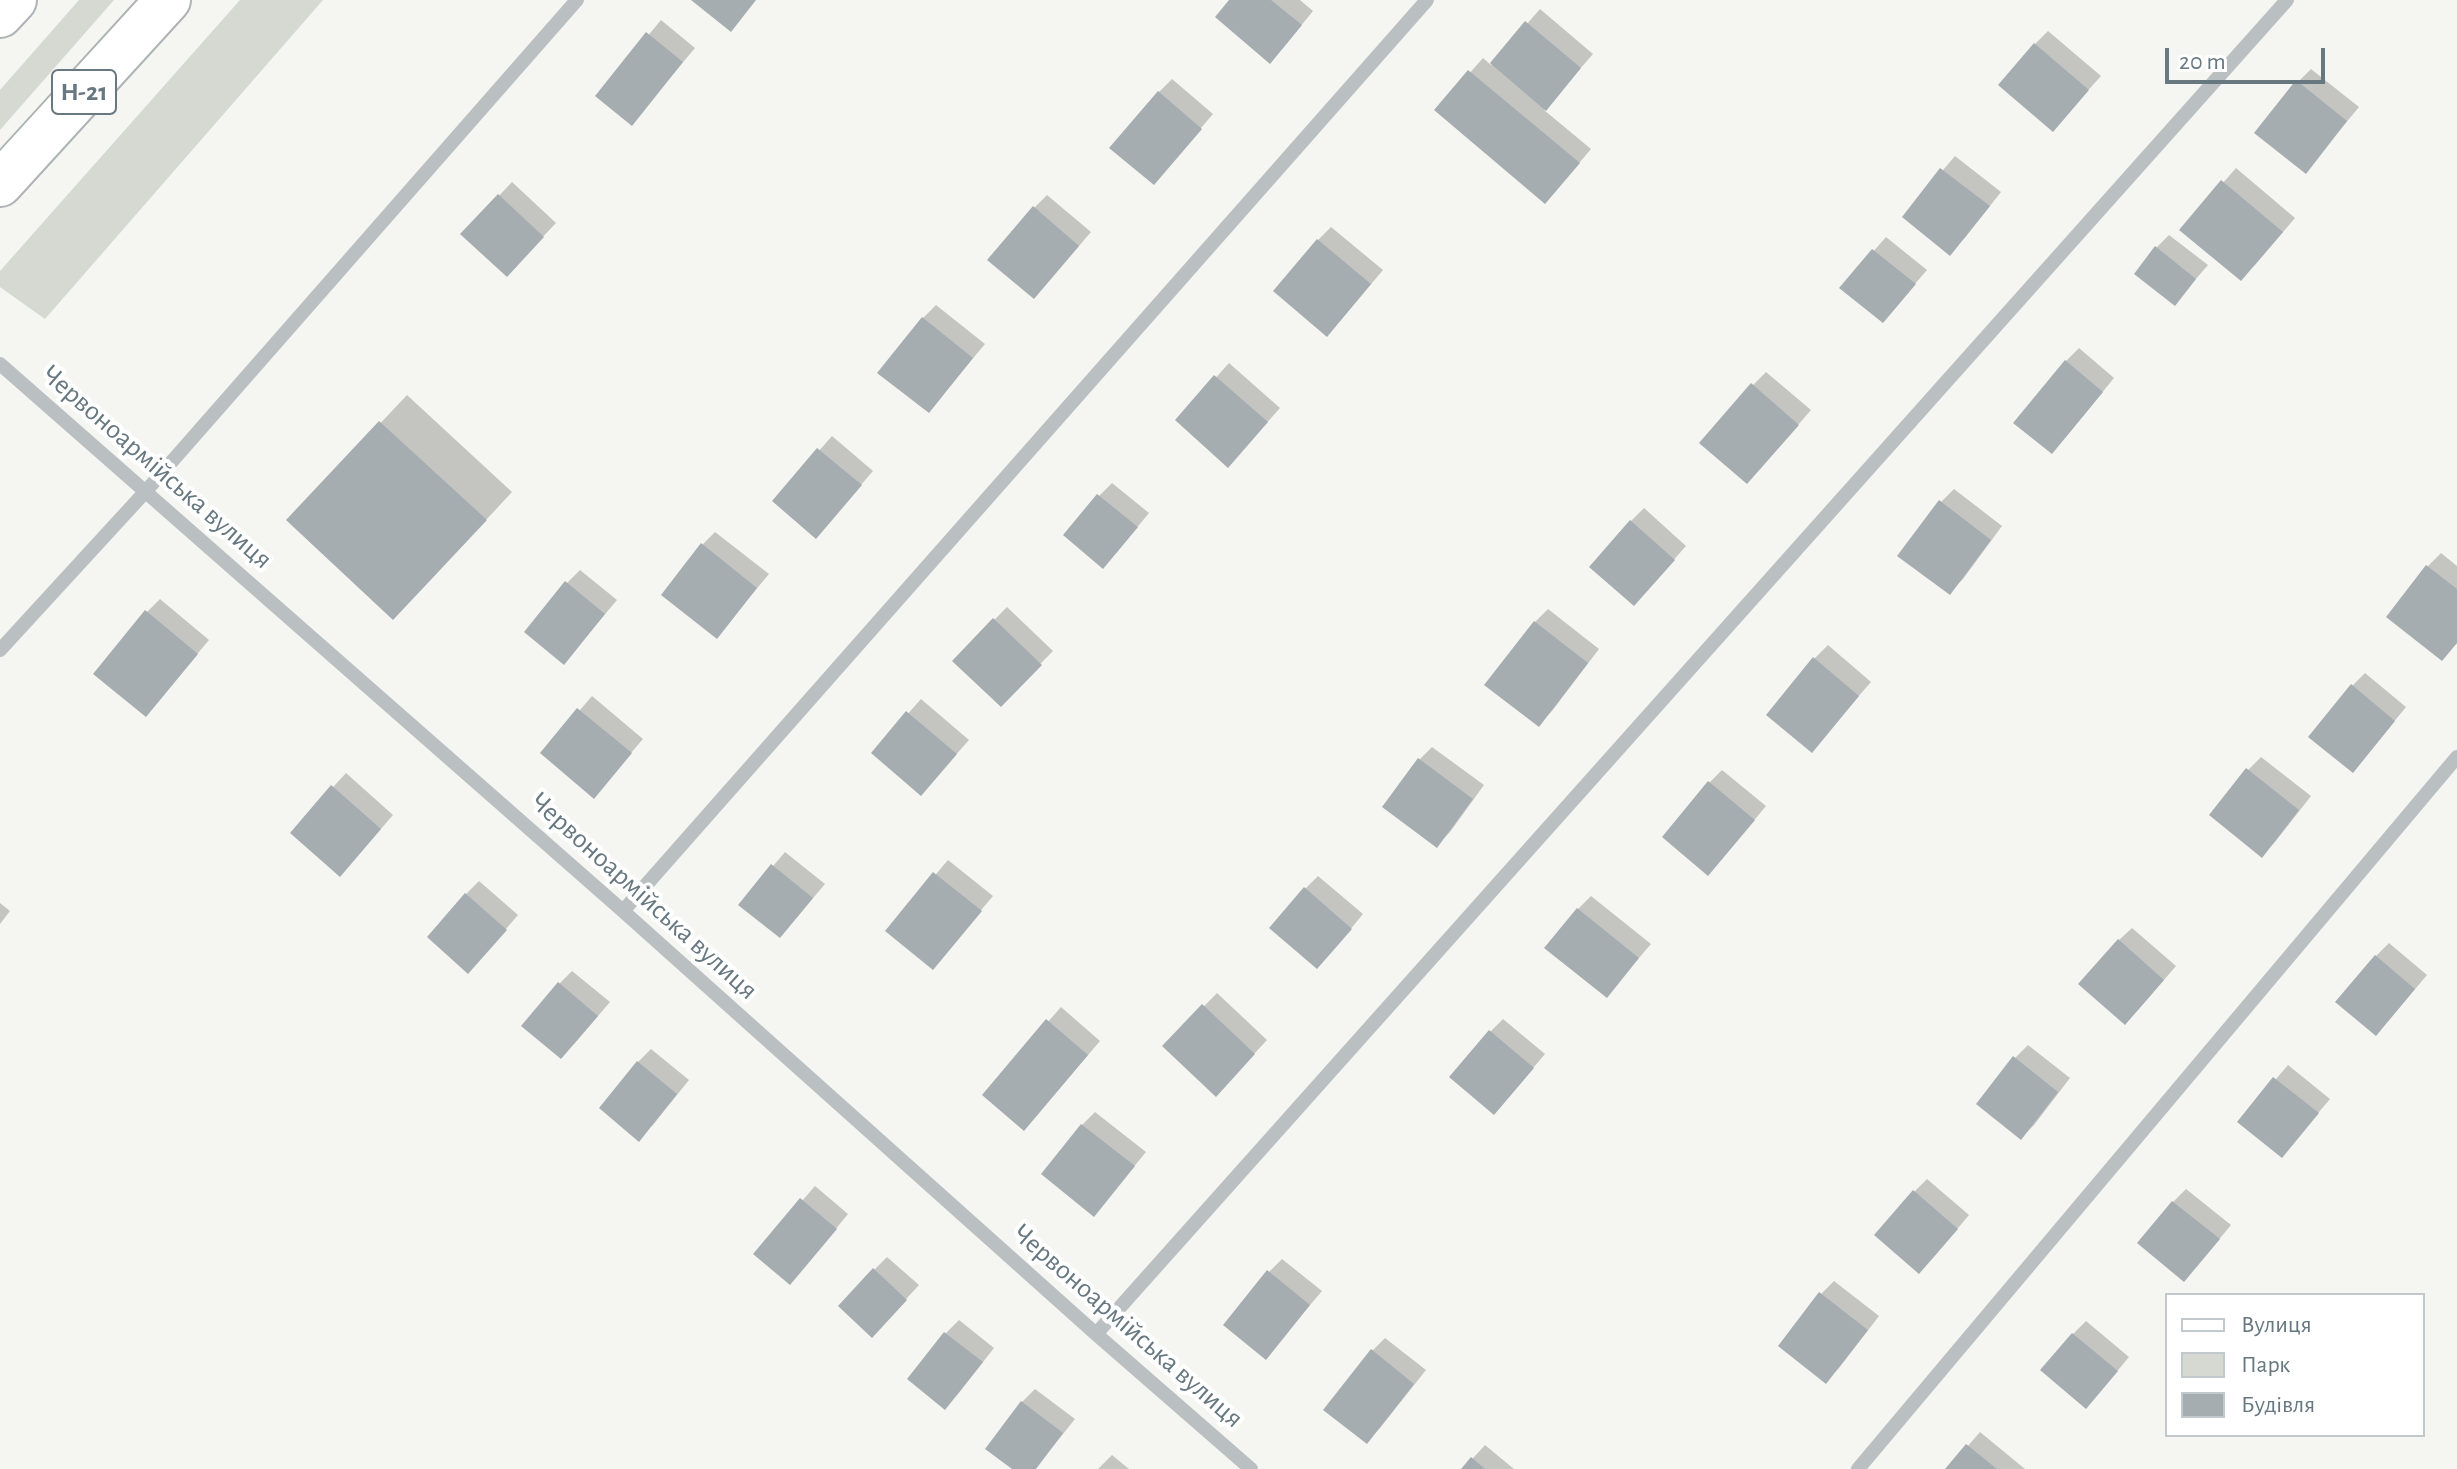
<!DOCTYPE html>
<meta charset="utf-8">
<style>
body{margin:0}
#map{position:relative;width:2457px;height:1469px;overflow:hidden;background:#f5f5f2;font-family:"Alegreya Sans",sans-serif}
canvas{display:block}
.legend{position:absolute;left:2165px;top:1293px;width:260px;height:144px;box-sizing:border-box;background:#fff;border:2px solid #c2c9cc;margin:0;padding:10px 14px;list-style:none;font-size:24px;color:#677880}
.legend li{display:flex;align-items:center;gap:16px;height:40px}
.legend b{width:40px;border:2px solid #c2c9cc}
.scale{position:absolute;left:2165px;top:48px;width:160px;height:36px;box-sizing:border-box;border:4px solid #677880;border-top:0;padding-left:10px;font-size:24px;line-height:28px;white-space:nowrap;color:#677880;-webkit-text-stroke:6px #fff;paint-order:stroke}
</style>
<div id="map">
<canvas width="2457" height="1469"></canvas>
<ul class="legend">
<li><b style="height:10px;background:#fff"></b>Вулиця</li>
<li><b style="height:22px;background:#d5d9d1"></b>Парк</li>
<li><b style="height:22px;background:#a5adb0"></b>Будівля</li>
</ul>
<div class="scale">20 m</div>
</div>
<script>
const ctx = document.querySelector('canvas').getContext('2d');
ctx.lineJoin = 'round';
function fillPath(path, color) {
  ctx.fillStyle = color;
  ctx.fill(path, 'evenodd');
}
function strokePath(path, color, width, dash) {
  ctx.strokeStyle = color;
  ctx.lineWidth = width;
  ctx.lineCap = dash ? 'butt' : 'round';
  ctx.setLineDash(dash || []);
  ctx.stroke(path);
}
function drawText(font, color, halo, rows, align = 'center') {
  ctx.font = font + ' "Alegreya Sans",sans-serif';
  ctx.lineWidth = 8;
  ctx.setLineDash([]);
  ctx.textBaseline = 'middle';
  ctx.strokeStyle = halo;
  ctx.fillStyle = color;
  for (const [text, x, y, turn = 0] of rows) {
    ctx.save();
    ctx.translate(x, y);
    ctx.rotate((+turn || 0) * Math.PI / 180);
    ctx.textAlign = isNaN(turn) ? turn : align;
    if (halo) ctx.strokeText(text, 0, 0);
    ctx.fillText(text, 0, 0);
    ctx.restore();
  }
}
fillPath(new Path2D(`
 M 79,0 L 114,0 L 0,130 L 0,90 Z
 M 240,0 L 323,0 L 45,319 L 0,287 L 0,271 Z`), '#d5d9d1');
fillPath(new Path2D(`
 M 1231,0 L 1300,0 L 1313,11 L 1283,48 Z
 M 1540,9 L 1593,54 L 1544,110 L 1591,149 L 1558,188 L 1437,110 L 1483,58 L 1491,65 Z
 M 661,20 L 695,48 L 632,123 L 598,96 Z
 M 2048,31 L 2101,76 L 2053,129 L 2035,44 Z
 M 2311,69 L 2359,107 L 2306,171 L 2298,82 Z
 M 1172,79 L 1213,114 L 1166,169 L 1159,92 Z
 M 1955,156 L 2001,192 L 1963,240 L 1904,216 Z
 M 2236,168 L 2295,218 L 2254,266 L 2182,230 Z
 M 512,182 L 556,223 L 520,261 L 463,234 Z
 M 1047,195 L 1091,232 L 1047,283 L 1034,208 Z
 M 1331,227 L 1383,270 L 1340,321 L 1318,240 Z
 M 2169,235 L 2208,265 L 2175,303 L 2156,248 Z
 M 1886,237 L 1927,270 L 1883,321 L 1842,287 Z
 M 936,305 L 985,344 L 929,411 L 923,318 Z
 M 2079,348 L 2114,378 L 2065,438 L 2066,361 Z
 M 1229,363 L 1280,408 L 1241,452 L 1178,420 Z
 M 1766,372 L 1811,410 L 1760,469 L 1753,385 Z
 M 407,395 L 512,492 L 420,591 L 289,520 Z
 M 832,436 L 873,471 L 828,523 L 775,501 Z
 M 1112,483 L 1149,513 L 1116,553 L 1099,496 Z
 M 1954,489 L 2002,526 L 1963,579 L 1950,592 L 1941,502 Z
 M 1644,508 L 1686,546 L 1647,590 L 1631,521 Z
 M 715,532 L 769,574 L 717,636 L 702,545 Z
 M 2441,553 L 2457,566 L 2457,643 L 2442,659 L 2389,616 L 2428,566 Z
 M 580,570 L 617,600 L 564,663 L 567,583 Z
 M 160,599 L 209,640 L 146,715 L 147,612 Z
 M 1007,607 L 1053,651 L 1001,704 L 954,661 Z
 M 1548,609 L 1599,649 L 1552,711 L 1539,724 L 1535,622 Z
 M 1828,645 L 1871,682 L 1812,750 L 1815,658 Z
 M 2365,673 L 2406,707 L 2365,757 L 2352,686 Z
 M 592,696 L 643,739 L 594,796 L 543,753 Z
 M 921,699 L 969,740 L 921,794 L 873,753 Z
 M 1432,747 L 1484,785 L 1450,832 L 1437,845 L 1419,760 Z
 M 2261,757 L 2311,796 L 2275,842 L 2262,855 L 2248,770 Z
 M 1722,770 L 1766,806 L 1721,860 L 1709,783 Z
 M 346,773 L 393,815 L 353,861 L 292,832 Z
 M 785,852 L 825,884 L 792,923 L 741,904 Z
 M 948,860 L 993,896 L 933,967 L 888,931 Z
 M 1318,876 L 1363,914 L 1330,954 L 1305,889 Z
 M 479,881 L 518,915 L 481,958 L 466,894 Z
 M 1591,896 L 1651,944 L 1606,996 L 1578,909 Z
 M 0,903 L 10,911 L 0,924 Z
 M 2132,928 L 2176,966 L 2138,1010 L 2119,940 Z
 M 2389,943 L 2427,975 L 2389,1020 L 2376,956 Z
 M 572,971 L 610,1002 L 574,1044 L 559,984 Z
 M 1217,993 L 1267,1040 L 1229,1081 L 1165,1046 Z
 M 1061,1007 L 1100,1041 L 1036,1116 L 984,1095 Z
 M 1503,1019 L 1545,1054 L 1507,1099 L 1490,1032 Z
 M 2028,1045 L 2070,1078 L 2034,1125 L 2021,1138 L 2015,1058 Z
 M 651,1049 L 689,1080 L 652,1126 L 638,1062 Z
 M 2288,1065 L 2330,1099 L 2282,1156 L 2240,1121 Z
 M 1095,1112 L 1146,1152 L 1094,1215 L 1082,1125 Z
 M 1927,1179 L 1969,1215 L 1932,1259 L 1914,1192 Z
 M 815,1186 L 848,1214 L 803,1269 L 756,1254 Z
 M 2186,1189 L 2231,1225 L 2197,1266 L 2173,1202 Z
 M 887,1257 L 919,1285 L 885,1322 L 874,1270 Z
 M 1282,1259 L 1322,1291 L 1266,1357 L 1269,1272 Z
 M 1834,1281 L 1879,1316 L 1839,1368 L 1826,1381 L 1821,1294 Z
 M 959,1320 L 994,1348 L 958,1394 L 945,1407 L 910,1379 L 946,1333 Z
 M 2086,1321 L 2129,1357 L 2099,1393 L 2073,1334 Z
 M 1385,1338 L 1426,1370 L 1380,1428 L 1367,1441 L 1372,1351 Z
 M 1035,1389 L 1075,1419 L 1035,1469 L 1016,1469 L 988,1448 L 1022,1402 Z
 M 1980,1432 L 2025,1469 L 1948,1469 Z
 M 1485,1445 L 1514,1469 L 1463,1469 Z
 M 1112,1455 L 1129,1469 L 1098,1469 Z`), '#0003');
fillPath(new Path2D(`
 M 691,0 L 756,0 L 731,32 Z
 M 1229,0 L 1271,0 L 1302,25 L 1270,64 L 1215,17 Z
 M 1525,21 L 1581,68 L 1546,111 L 1490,63 Z
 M 646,32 L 683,62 L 632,126 L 595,96 Z
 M 2034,43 L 2089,90 L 2053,132 L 1998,85 Z
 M 1468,70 L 1580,163 L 1545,204 L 1434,110 Z
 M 2296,80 L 2347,121 L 2306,174 L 2254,133 Z
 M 1158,91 L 1202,129 L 1154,185 L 1109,148 Z
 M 1940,168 L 1990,206 L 1950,256 L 1902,217 Z
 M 2221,180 L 2283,232 L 2241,281 L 2179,230 Z
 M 498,194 L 544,237 L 507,277 L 460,234 Z
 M 1033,206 L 1079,246 L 1034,299 L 987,260 Z
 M 1317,239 L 1371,284 L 1327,337 L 1273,291 Z
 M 2155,246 L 2196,279 L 2175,306 L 2134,274 Z
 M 1872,249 L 1916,284 L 1883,323 L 1839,288 Z
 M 922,317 L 973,358 L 929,413 L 877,373 Z
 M 2065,360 L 2103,392 L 2052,454 L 2013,423 Z
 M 1214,375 L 1268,422 L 1228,468 L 1175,420 Z
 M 1751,383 L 1799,425 L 1747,484 L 1699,443 Z
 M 379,421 L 487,520 L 393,620 L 286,520 Z
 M 817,448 L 862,485 L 816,539 L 772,501 Z
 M 1097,494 L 1138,527 L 1103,569 L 1063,535 Z
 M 1939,500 L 1991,540 L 1950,595 L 1897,556 Z
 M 1630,520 L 1675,560 L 1634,606 L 1589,567 Z
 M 701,543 L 757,588 L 717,639 L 661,595 Z
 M 2426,565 L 2457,589 L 2457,643 L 2442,661 L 2386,617 Z
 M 565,581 L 605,614 L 564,665 L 524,632 Z
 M 145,610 L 198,654 L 146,717 L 93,674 Z
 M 993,618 L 1042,665 L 1001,707 L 952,661 Z
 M 1534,621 L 1588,663 L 1539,727 L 1484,685 Z
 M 1813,657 L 1859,696 L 1812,753 L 1766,715 Z
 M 2351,684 L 2395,721 L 2353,773 L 2308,737 Z
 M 577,708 L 632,753 L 594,799 L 540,753 Z
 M 906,711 L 957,754 L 921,796 L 871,753 Z
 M 1418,758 L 1473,799 L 1437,848 L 1382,807 Z
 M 2246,768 L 2299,810 L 2262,858 L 2209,815 Z
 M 1708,781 L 1755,820 L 1708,876 L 1662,837 Z
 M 331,785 L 381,829 L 340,877 L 290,833 Z
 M 771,864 L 813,898 L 780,938 L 738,905 Z
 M 933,872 L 982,911 L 933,970 L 885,931 Z
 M 1304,887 L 1352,929 L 1317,969 L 1269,928 Z
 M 465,893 L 507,930 L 468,974 L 427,937 Z
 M 1577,908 L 1639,958 L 1607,998 L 1544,948 Z
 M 2118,939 L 2164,980 L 2125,1025 L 2078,984 Z
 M 2375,955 L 2415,989 L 2376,1036 L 2335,1002 Z
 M 558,982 L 598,1016 L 561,1059 L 521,1026 Z
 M 1202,1004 L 1255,1054 L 1216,1097 L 1162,1046 Z
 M 1046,1019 L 1088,1055 L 1024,1131 L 982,1095 Z
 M 1489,1030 L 1534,1068 L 1494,1115 L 1449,1077 Z
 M 2013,1056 L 2058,1092 L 2021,1140 L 1976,1104 Z
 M 637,1061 L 677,1094 L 639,1142 L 599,1108 Z
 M 2273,1077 L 2319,1113 L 2282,1158 L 2237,1122 Z
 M 1081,1124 L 1135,1166 L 1094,1217 L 1041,1174 Z
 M 1913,1190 L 1958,1229 L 1919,1274 L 1874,1235 Z
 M 800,1198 L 837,1229 L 790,1285 L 753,1254 Z
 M 2172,1201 L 2220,1239 L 2184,1282 L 2137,1243 Z
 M 873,1268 L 907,1300 L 872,1338 L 838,1306 Z
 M 1267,1270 L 1310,1305 L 1266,1360 L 1223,1325 Z
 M 1819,1292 L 1868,1330 L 1826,1384 L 1778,1346 Z
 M 944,1332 L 983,1362 L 945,1410 L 907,1379 Z
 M 2072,1333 L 2118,1371 L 2086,1409 L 2040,1370 Z
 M 1371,1349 L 1414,1384 L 1367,1444 L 1323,1410 Z
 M 1021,1401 L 1063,1433 L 1036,1469 L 1012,1469 L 985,1449 Z
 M 1966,1444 L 1997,1469 L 1945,1469 Z
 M 1471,1457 L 1485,1469 L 1461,1469 Z`), '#a5adb0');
const major = new Path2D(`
 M 0,15 L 14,0
 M 0,184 L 168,0`);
strokePath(major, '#aeb3b6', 48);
strokePath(new Path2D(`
 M 0,364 L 623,911 L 1096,1334 L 1251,1469
 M 0,650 L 146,491 L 577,0
 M 623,911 L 1427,0
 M 1096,1334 L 2287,0
 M 1858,1469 L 2457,757`), '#babfc1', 14);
strokePath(major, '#fff', 44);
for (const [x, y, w] of [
 [84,92,64]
]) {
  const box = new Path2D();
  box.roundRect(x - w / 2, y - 22, w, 44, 6);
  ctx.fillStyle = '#fff';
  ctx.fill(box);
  strokePath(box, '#677880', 2);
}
drawText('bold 26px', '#677880', null, [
 ["Н-21",84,92]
]);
drawText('28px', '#677880', '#fff', [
 ["Червоноармійська вулиця",157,467,41],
 ["Червоноармійська вулиця",644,896,42],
 ["Червоноармійська вулиця",1128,1326,41]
]);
</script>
